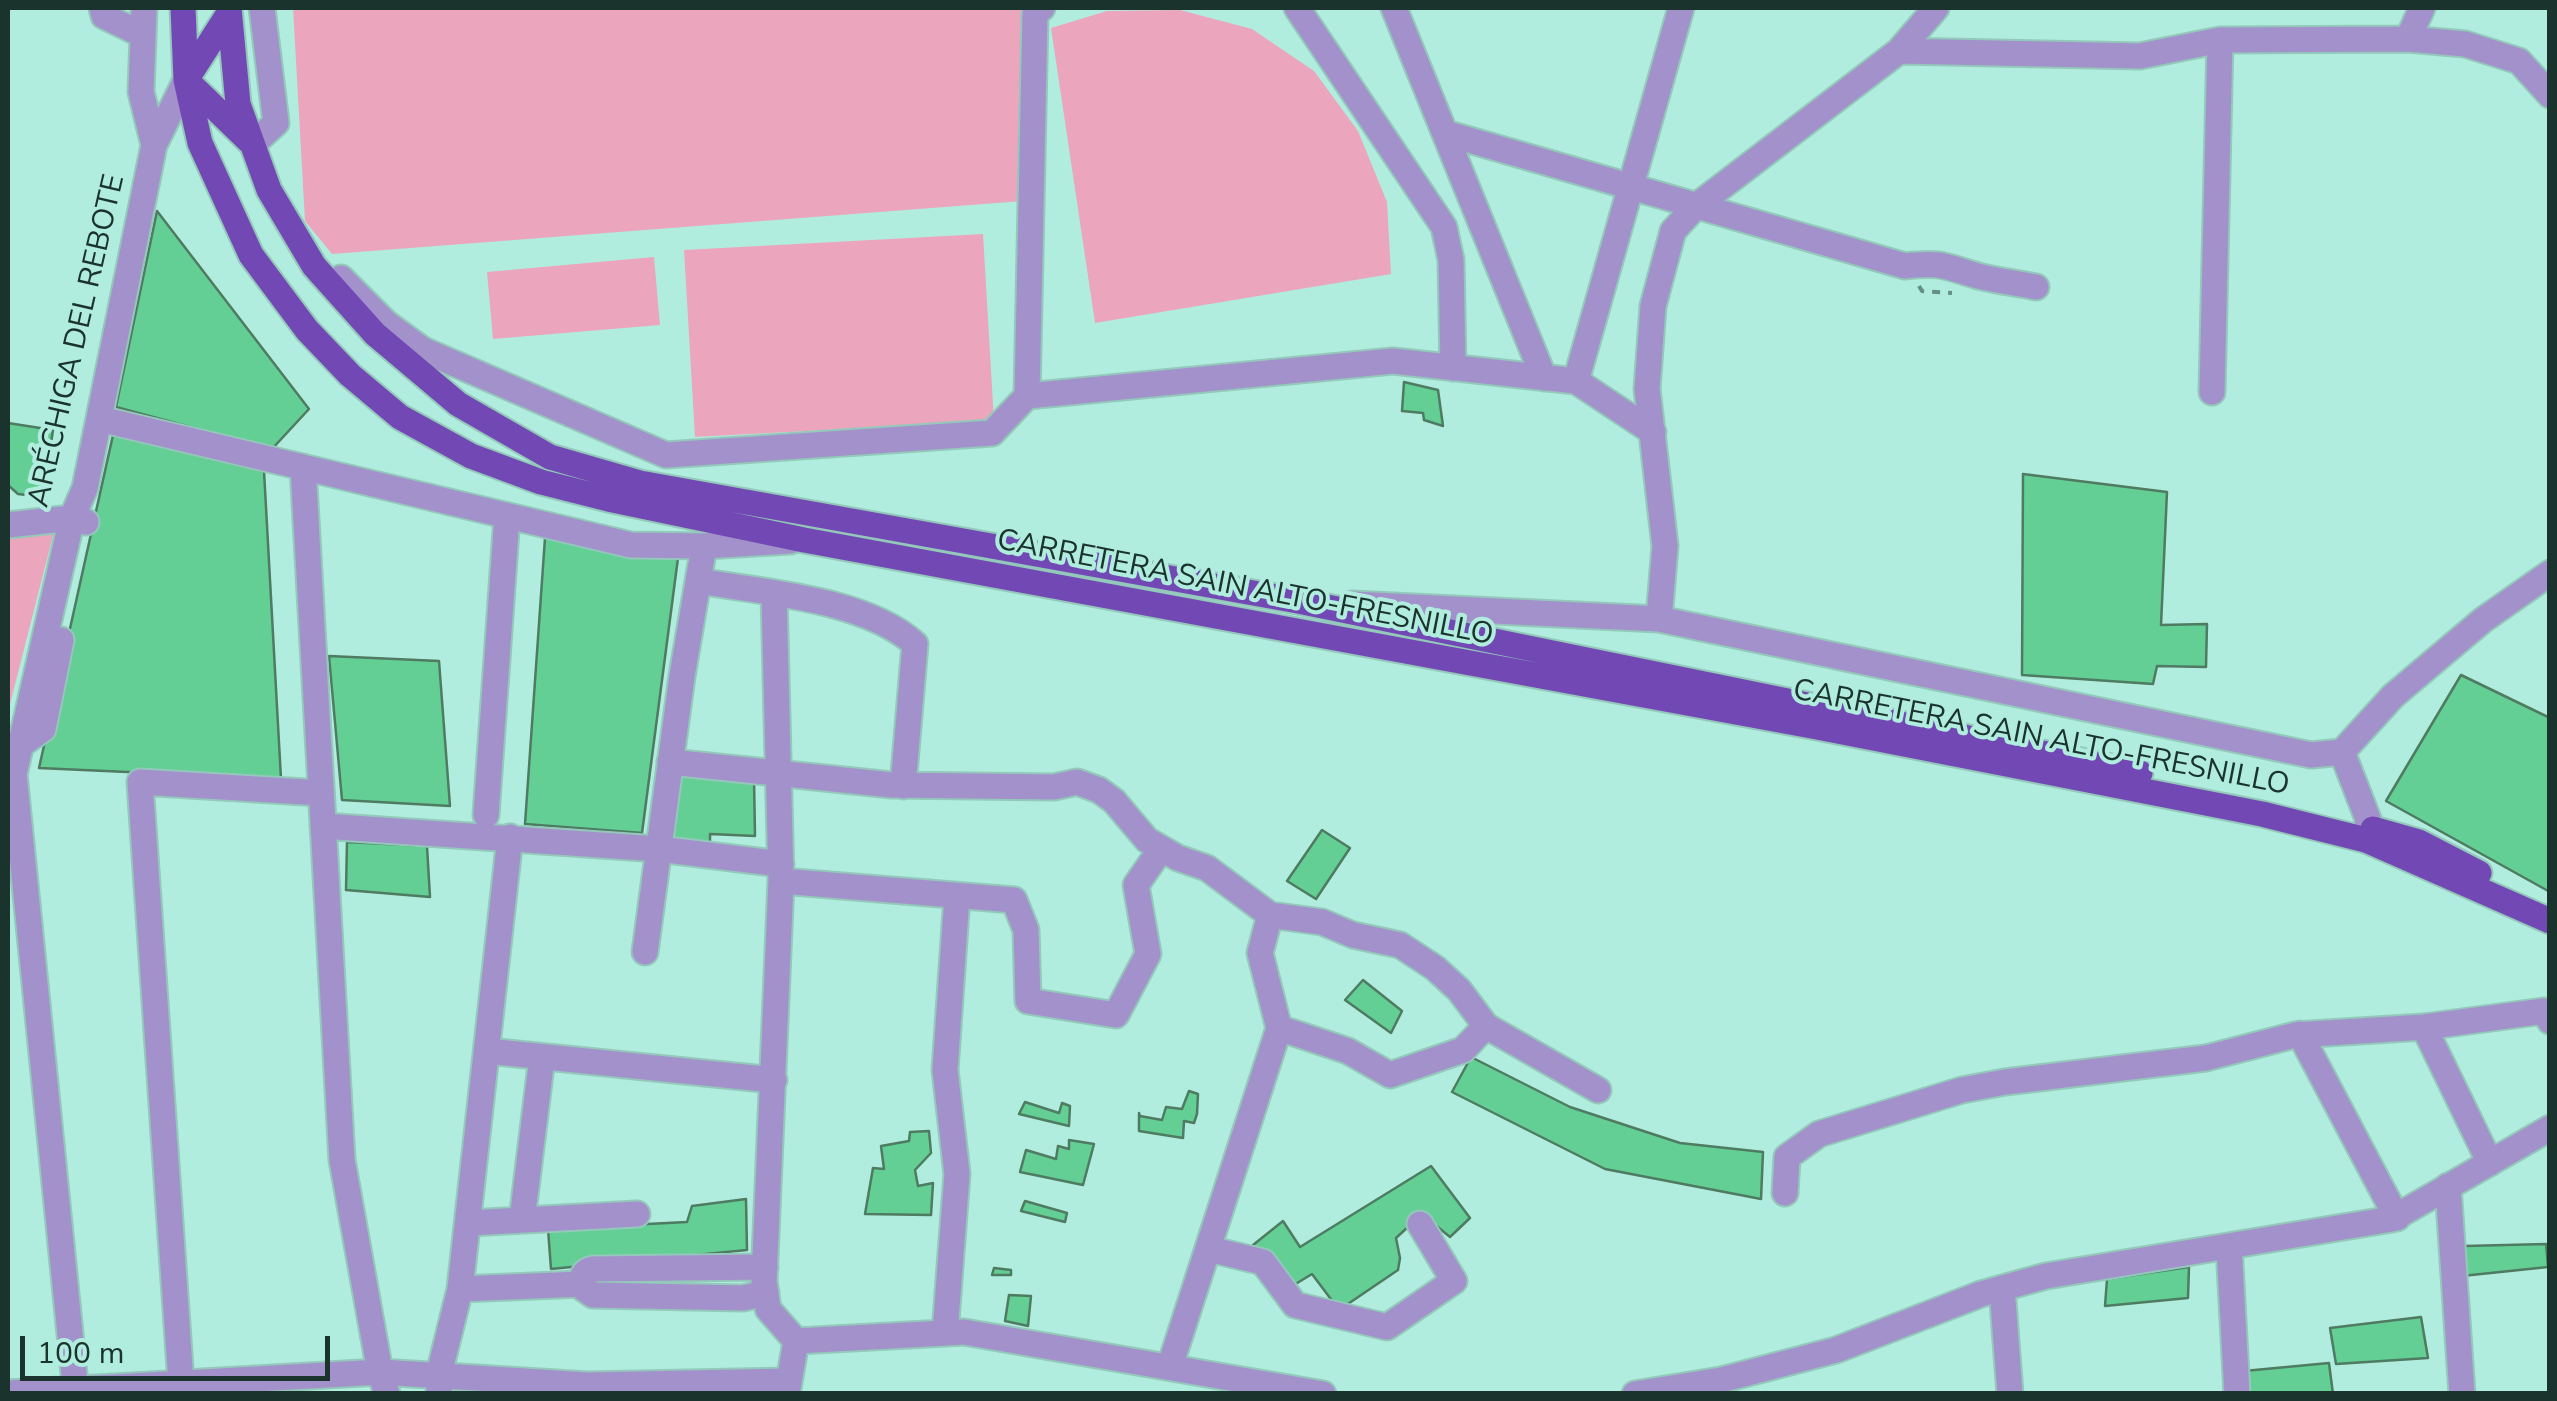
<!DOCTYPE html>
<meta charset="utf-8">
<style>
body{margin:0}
#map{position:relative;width:2557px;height:1401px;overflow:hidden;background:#b1edde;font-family:"Nunito Sans",sans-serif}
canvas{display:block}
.frame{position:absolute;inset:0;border:10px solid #1b332d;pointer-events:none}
.scale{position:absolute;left:20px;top:1336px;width:310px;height:45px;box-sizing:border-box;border:5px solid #1b332d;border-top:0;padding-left:12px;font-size:30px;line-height:35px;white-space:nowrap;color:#1b332d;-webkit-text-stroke:8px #b1edde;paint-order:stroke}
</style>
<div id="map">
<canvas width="2557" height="1401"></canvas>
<div class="frame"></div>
<div class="scale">100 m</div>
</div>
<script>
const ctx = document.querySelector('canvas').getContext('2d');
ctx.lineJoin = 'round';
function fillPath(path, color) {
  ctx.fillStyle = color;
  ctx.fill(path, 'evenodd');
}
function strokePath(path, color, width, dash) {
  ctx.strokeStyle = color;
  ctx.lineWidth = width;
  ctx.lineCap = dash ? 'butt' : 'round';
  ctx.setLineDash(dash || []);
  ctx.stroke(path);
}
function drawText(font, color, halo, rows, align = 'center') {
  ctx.font = font + ' "Nunito Sans",sans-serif';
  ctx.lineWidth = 8;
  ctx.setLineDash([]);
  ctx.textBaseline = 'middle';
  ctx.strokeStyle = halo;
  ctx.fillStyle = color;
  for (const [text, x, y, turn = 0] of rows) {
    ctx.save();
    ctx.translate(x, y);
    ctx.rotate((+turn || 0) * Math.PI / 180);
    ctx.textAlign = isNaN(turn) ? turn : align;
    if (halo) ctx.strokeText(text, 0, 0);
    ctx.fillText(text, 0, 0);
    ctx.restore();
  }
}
fillPath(new Path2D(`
 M 293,8 L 1023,8 L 1023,201 L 332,254 L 305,221 Z
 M 1180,10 L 1252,29 L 1314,71 L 1358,131 L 1387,202 L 1391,274 L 1095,323 L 1051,28 L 1107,11 Z
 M 983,234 L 994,421 L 695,437 L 684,250 Z
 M 654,257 L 660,325 L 493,339 L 487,272 Z
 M 56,524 L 9,708 L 8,528 Z`), '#eba6bd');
const building = new Path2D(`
 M 157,211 L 309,409 L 272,449 L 116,407 Z
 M 1404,382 L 1438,390 L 1443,426 L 1424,420 L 1423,413 L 1402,411 Z
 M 8,423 L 53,430 L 43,497 L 18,494 L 8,485 Z
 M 113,435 L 264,471 L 281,779 L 39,768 Z
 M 2023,474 L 2167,492 L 2161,625 L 2207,624 L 2206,667 L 2157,666 L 2153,684 L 2022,675 Z
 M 545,538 L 678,558 L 642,833 L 525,824 Z
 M 329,656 L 439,661 L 450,806 L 342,800 Z
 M 2461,675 L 2550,718 L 2550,892 L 2386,801 Z
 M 673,776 L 754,778 L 755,836 L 710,834 L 710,843 L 667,839 Z
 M 1322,830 L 1350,848 L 1316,899 L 1287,881 Z
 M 347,842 L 427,846 L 430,897 L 346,890 Z
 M 1363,980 L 1402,1011 L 1391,1033 L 1345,1000 Z
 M 1471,1057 L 1570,1107 L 1680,1143 L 1763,1152 L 1761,1199 L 1605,1169 L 1452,1092 Z
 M 1189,1091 L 1198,1094 L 1197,1114 L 1194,1123 L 1184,1121 L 1183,1138 L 1139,1131 L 1139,1113 L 1140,1116 L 1162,1120 L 1166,1107 L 1182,1109 Z
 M 1025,1102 L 1059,1113 L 1062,1103 L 1070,1106 L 1069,1126 L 1019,1114 Z
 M 929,1131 L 931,1153 L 915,1170 L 918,1186 L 933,1183 L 931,1215 L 865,1214 L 873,1168 L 884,1169 L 881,1146 L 909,1141 L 910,1132 Z
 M 1069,1140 L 1094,1144 L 1083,1185 L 1020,1172 L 1026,1150 L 1056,1159 L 1058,1146 L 1069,1149 Z
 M 1431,1166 L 1470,1218 L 1450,1237 L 1422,1214 L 1396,1238 L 1400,1258 L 1398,1270 L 1339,1310 L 1312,1274 L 1289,1288 L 1253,1245 L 1283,1221 L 1300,1247 Z
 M 746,1199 L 747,1250 L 551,1269 L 548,1229 L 687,1222 L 692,1206 Z
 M 1025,1201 L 1067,1213 L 1065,1222 L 1021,1211 Z
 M 2546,1244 L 2548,1267 L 2462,1276 L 2465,1246 Z
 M 2189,1267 L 2188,1298 L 2105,1306 L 2107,1279 Z
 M 994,1268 L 1011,1270 L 1011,1275 L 992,1275 Z
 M 1009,1295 L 1031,1296 L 1028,1326 L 1005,1321 Z
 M 2421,1317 L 2428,1358 L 2336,1364 L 2330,1328 Z
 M 2329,1363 L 2333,1394 L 2245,1394 L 2244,1371 Z`);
fillPath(building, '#63cf95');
strokePath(building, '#4e7b61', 2.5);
const minor = new Path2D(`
 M 102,8 L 104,16 L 143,35
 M 144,8 L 141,92 L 154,145
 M 1297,8 L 1444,227 L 1451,260 L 1453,368
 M 1394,8 L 1544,378
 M 2408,39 L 2422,8
 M 1899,51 L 2140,56 L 2220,40 L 2408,39 L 2465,44 L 2519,61 L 2550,95
 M 1445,133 L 1905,266 C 1943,262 1944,266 1978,276 C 1997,281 2017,283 2036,287
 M 253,144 L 276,123 L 262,8
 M 341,278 L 386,323 L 423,350 L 666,455 L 992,433 L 1027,396 L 1393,361 L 1576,381 L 1653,432
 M 1576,381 L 1681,8
 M 2212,392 L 2220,40
 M 1027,396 L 1035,14 L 1042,8
 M 100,419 L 631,545 L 704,546 L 790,541
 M 303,467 L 342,1160 L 380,1372 L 387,1394
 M 8,525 L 72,518 L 86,522
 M 698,581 C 763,592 866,599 915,644 L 903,786
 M 774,594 L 781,881 L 764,1281 L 768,1309 L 796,1341 L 787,1394
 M 1352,604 L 1659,619 L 2311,755 L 2342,752 L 2393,696 L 2483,620 L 2550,573
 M 1659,619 L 1665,546 L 1647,389 L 1653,306 L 1673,231 L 1695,207 L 1899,51 L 1936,8
 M 19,746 L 43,729 L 61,640
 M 2342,752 L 2368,819 L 2366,840
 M 670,762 L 892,785 L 1054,787 L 1077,782 L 1099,790 L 1114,801 L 1147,840 L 1178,858 L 1207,868 L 1270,915 L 1322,922 L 1353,935 L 1400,945 L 1435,968 L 1459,990 L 1486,1026 L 1598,1090
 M 486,815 L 507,516
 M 323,826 L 659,849 L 781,864
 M 781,881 L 1014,900 L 1026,930 L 1028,1001 L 1116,1015 L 1148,954 L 1136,885 L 1161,849
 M 645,952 L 682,676 L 704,546
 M 2424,1027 L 2490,1163
 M 1279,1028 L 1348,1051 L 1390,1075 L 1463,1050 L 1486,1026
 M 2300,1034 L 2397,1218
 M 487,1051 L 774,1080
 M 2448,1186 L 2462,1394
 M 1785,1193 L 1787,1157 L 1819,1134 L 1962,1090 L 2005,1082 L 2206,1058 L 2295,1035 L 2424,1027 L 2544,1011 L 2550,1021
 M 522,1220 L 542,1057
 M 468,1223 L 637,1214
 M 2229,1246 L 2237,1394
 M 1209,1249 L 1263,1262 L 1295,1305 L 1387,1327 L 1454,1281 L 1420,1224
 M 765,1267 L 593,1269 C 583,1271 580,1278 583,1288 L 593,1295 L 743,1298 L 766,1293
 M 2002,1288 L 2010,1394
 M 460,1289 L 582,1284
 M 945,1333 L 957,1174 L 945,1070 L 957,896
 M 796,1341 L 964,1332 L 1323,1394
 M 1170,1366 L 1279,1028 L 1260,953 L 1270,915
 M 181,1383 L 140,782 L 321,793
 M 8,1393 L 380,1372 L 588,1385 L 789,1381
 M 76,1394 L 14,774 L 72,518 L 85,488 L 154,145 L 186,80
 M 439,1394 L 439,1374 L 460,1289 L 510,837
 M 1635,1394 L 1721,1380 L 1836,1350 L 1981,1294 L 2046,1276 L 2392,1219 L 2550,1128`);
const major = new Path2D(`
 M 183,8 L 186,80 L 200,143 L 251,255 L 307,330 L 350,375 L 400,417 L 471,456 L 541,482 L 608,499 L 804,540 L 1817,727 L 2262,814 L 2366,840 L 2550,921
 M 229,8 L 238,104 L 269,190 L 314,266 L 375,334 L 458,404 L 550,457 L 640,483 L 1298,601 L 2140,773
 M 229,13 L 186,80 L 249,141
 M 2373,829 L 2419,842 L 2479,873`);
strokePath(minor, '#93c8bb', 29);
strokePath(major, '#93c8bb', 29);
strokePath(new Path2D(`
 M 1919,286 L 1922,291 L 1952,293`), '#658e84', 4, [8, 8]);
strokePath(minor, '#a291cb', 25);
strokePath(major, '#7249b4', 25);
drawText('30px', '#1b332d', '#b1edde', [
 ["ARÉCHIGA DEL REBOTE",78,341,-77],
 ["CARRETERA SAIN ALTO-FRESNILLO",1245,589,11],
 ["CARRETERA SAIN ALTO-FRESNILLO",2041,739,11]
]);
</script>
